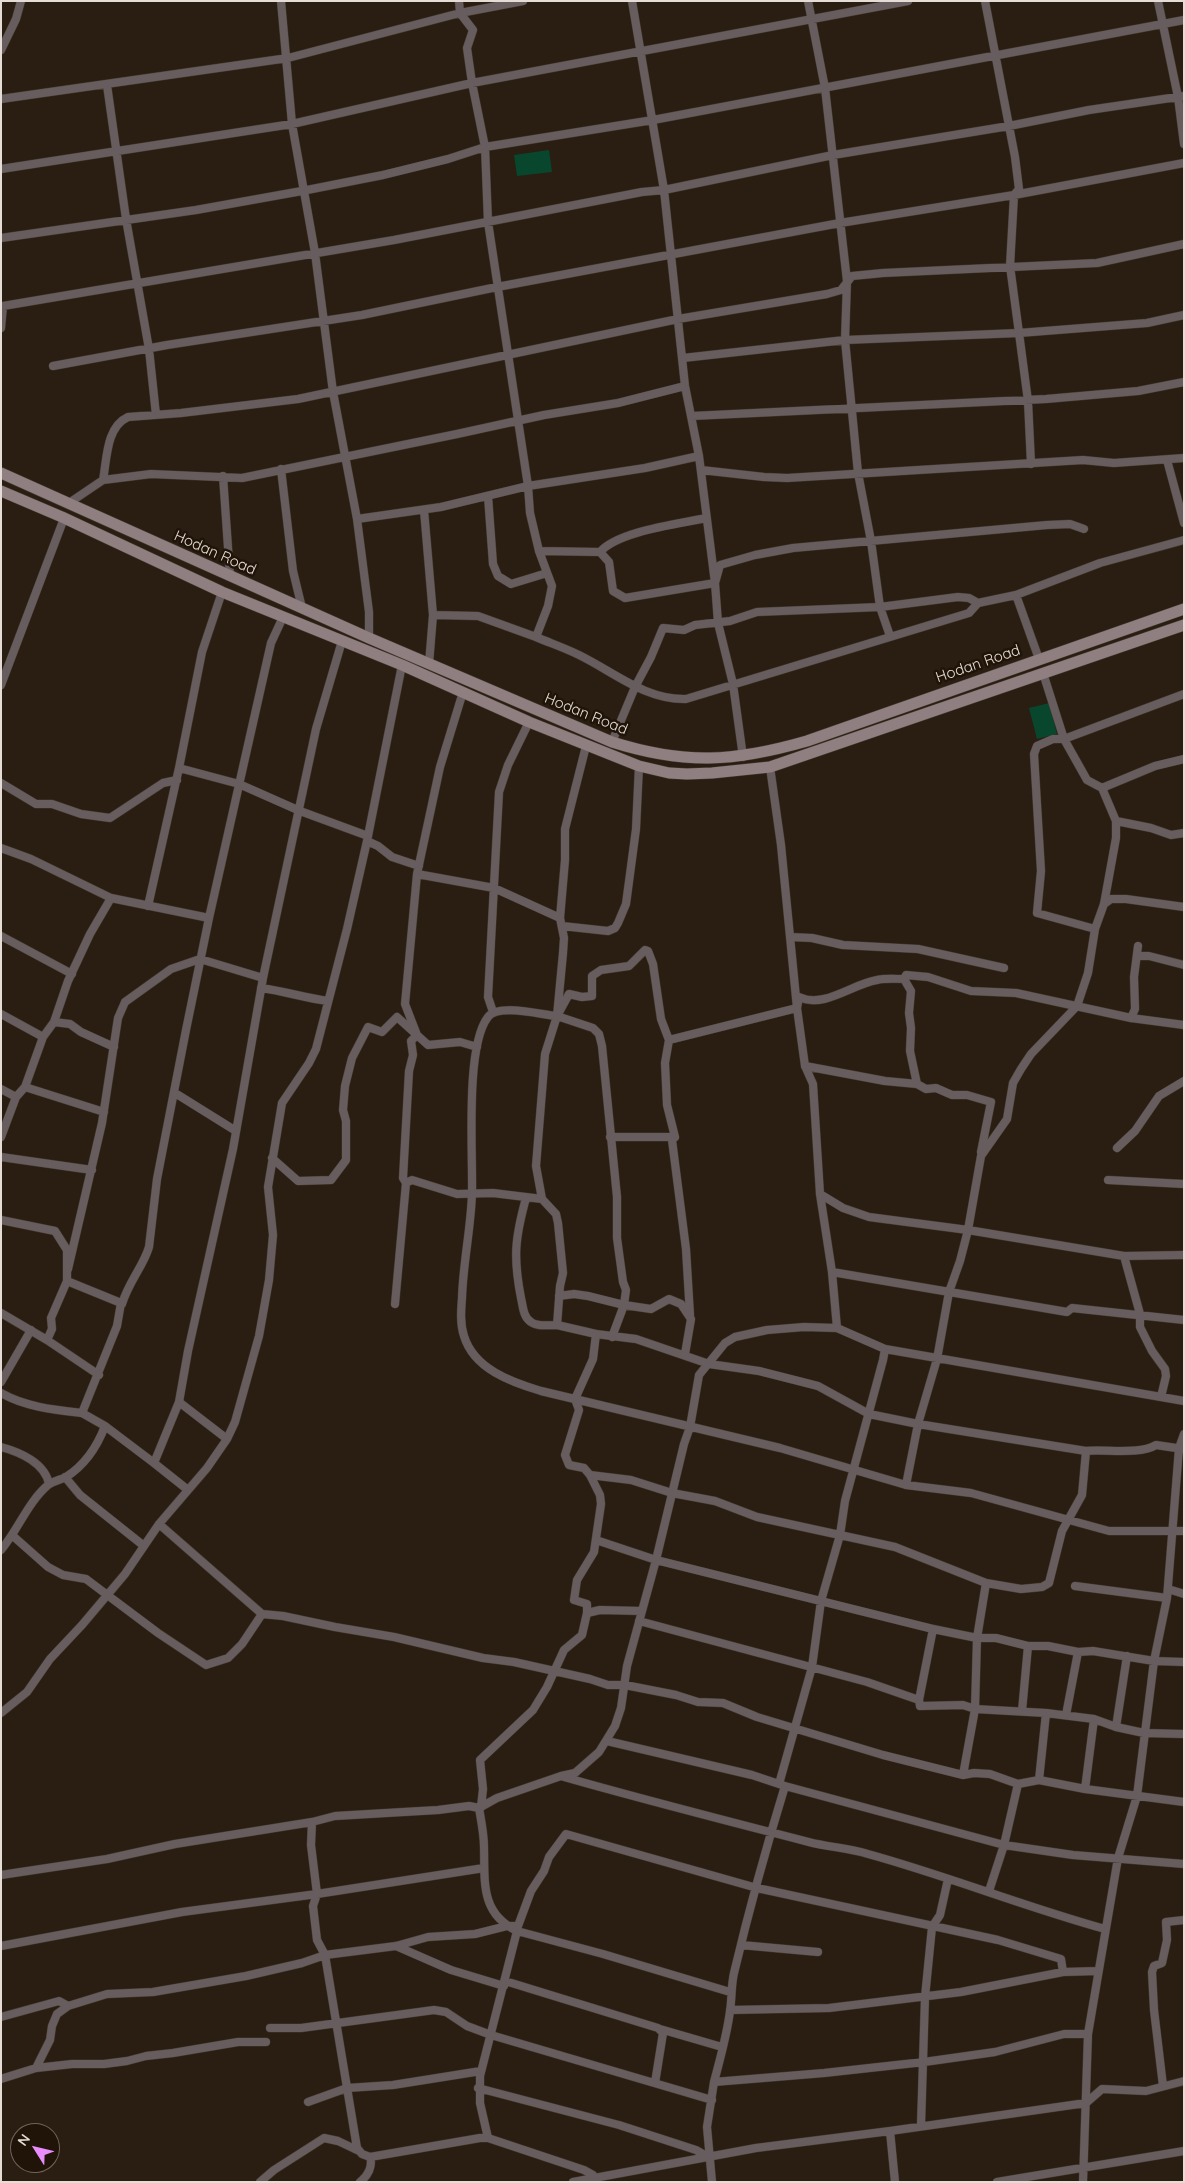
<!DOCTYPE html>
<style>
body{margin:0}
#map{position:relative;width:1185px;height:2183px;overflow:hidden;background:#291e11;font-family:Quicksand,sans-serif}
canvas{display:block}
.frame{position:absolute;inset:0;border:2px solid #e5ddd5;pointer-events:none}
.north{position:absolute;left:10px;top:2123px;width:50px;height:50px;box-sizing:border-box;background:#201408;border:1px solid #6f645a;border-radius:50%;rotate:306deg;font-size:14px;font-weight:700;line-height:20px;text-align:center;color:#e5ddd5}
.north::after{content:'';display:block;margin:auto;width:18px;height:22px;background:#e98dfe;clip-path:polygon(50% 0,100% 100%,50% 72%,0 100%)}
</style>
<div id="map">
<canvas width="1185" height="2183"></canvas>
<div class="frame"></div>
<div class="north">N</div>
</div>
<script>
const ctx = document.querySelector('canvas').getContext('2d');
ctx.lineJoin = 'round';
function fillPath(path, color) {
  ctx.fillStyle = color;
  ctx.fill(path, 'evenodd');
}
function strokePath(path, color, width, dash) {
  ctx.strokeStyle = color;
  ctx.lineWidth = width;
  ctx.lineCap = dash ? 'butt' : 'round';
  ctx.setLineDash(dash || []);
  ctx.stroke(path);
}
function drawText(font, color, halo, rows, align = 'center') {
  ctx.font = font + ' Quicksand,sans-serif';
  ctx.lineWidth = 5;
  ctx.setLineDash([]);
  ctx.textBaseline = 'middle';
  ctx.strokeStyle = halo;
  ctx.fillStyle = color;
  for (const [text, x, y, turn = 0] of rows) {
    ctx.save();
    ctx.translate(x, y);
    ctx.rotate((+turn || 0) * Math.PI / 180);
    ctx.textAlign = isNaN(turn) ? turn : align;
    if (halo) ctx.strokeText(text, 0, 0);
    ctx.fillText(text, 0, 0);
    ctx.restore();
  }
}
fillPath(new Path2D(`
 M 549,150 L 552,172 L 517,176 L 514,155 Z
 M 1049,703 L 1057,734 L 1037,739 L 1029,708 Z`), '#08472d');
const minor = new Path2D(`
 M 281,1 L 292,124 L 315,253 L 333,392 L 357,519 L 369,612 L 369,638
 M 632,1 L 664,190 L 685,386 L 699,456 L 715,583 L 718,623 L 733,684 L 743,757
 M 808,1 L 825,88 L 847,281 L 845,340 L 858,473 L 871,541 L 880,607 L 890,636
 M 985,1 L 1015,157 L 1019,189 L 1014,195 L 1010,266 L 1019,333 L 1147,323 L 1184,315
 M 1158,1 L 1178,97 L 1184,144
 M 1,50 L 16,19 L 21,1
 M 107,85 L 126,219 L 149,349 L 156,415
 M 1,99 L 288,58 L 460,13 L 523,1
 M 1,169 L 292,124 L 472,83 L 908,1
 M 1,238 L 196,210 L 302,191 L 383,175 L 448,159 L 485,147 L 653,120 L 1184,20
 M 1,328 L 3,306 L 394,240 L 642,192 L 664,190 L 833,155 L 1009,126 L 1089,110 L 1184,96
 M 683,358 L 845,340 L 1019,333 L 1028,401 L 1031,464
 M 53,366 L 167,345 L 362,315 L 497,287 L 840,223 L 1014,195 L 1184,163
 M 692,416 L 1046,399 L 1138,391 L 1184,382
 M 699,456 L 645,468 L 528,486 L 530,513 L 539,551 L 552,586 L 548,606 L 536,637 C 550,643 565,648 579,655 C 614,672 645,700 686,699 L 969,613 L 978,603
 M 1167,460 L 1184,523
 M 281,469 L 293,571 L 302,608
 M 701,470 L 764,477 L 787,478 L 1083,460 L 1114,463 L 1184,458
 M 223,476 L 230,576
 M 103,480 C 107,459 106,427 128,417 L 181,413 L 298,399 L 678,319 L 827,294 L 841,290 L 852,276 L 883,273 L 1097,263 L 1184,244
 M 488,496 L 493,564 L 498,576 L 511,584 L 547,573
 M 69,503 L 103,480 L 151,474 L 242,478 L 457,434 L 544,415 L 618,403 L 685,386
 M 424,510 L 433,615 L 429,664
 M 357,519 L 441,507 L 528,486 L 488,222 L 485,147 L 472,83 L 467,48 L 473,30 L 460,13 L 459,1
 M 539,551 L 600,552 C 618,531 679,524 706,518
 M 600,552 L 609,562 L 613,591 L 625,598 L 715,583 L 720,565 L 755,555 L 793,548 L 1047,525 L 1070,524 L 1084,529
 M 1016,595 L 1100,563 L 1184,540
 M 433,615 L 478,616 L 536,637
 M 1043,673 L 1064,739 L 1053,739 L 1037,746 L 1034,754 L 1041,871 L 1037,913 L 1095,929
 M 1,685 L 63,521 L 62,517
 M 612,742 L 635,687 L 651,657 L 663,628 L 684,630 L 695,625 L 730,621 L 757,612 L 880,607 L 958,597 L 969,598 L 978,603 L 1016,595 L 1039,659
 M 586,746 L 565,829 L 565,860 L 560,918 L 564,938 L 563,953 L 557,1016 L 545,1054 L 536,1166 L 542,1199 L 556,1214 L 558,1223 L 563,1273 L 560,1286 L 557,1325 L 596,1334 L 593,1359 L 575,1399 L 579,1410 L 565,1455 L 569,1465 L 584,1468 L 590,1475 L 600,1495 L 601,1504 L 594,1552 L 577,1580 L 574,1600 L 587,1604 L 587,1613
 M 179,768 L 239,784 L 300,811 L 368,836
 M 1,783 L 36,804 L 52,804 L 81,814 L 110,818 L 163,783 L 177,780
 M 1102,788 L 1155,766 L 1184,759
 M 1116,821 L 1151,828 L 1171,835 L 1184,833
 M 367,841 L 378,846 L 392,857 L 419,866
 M 1,848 L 31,859 L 111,898
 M 417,874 L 494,888 L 560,918
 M 1104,904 L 1111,899 L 1126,899 L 1184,907
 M 148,906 L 179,768 L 202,652 L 222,592
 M 562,926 L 608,931 L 615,928 L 618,923 L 626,904 L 636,829 L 639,766
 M 1,936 L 72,974
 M 790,937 L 812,938 L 843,945 L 918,949 L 1004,968
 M 1137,956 L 1149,956 L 1184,965
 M 904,979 L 911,991 L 909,1013 L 911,1028 L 910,1051 L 917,1084 L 926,1089 L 936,1088 L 952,1095 L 967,1095 L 991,1102 L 981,1152
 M 261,988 C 284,991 305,998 328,1001
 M 493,1012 L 488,997 L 499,792 L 508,765 L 529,722
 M 1,1014 L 43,1037
 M 557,1016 L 593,1028 L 599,1034 L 602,1046 L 617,1197 L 617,1238 L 623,1282 L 626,1290 L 624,1305 L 612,1337
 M 1131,1018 L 1135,1009 L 1134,977 L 1138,946
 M 54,1022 L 70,1024 L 81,1032 L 114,1047
 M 669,1040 L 797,1008 L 799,997 C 824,1009 852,984 877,980 C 886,978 895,979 904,979 L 906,975 L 928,977 L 971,991 L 1016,993 L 1131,1018 L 1184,1025
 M 477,1047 L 460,1042 L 428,1045 L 417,1035 L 411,1041 L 413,1055 L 409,1071 L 403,1178 L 406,1183 L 412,1180 L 457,1194 L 493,1193 L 542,1199
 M 805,1066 L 885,1081 L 917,1084
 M 25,1087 L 104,1112
 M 1,1089 L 16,1097
 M 175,1093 L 236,1131
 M 1,1137 L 16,1097 L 25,1087 L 43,1037 L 54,1022 L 68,981 L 90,934 L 111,898 L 209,918
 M 610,1137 L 675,1137 L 672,1140 L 686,1249 L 690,1315
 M 675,1137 L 667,1105 L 665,1063 L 669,1040 L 661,1019 L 653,964 L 648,951 L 645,950 L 629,966 L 601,970 L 592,976 L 592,996 L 582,997 L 569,994 L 557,1016 C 542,1015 498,1003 488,1017 C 465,1046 473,1154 472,1193 C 471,1228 463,1263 462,1298 C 461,1311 460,1324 464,1336 C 474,1369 511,1382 541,1391 L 780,1448 L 906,1485 L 971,1493 L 1109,1531 L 1184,1531
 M 1117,1148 L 1135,1131 L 1159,1096 L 1184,1081
 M 1,1157 L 92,1170
 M 272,1158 L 298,1181 L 331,1180 L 346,1160 L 346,1121 L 343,1110 L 345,1086 L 352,1058 L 368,1027 L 382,1032 L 397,1017 L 417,1035 L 405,1004 L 417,874 L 440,767 L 463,692
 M 1108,1180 L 1184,1184
 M 820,1194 L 843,1208 L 869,1217 L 968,1230 L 1124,1256 L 1184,1255
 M 526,1198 C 515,1238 513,1257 521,1298 C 523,1306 523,1317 531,1322 C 537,1327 550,1325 557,1325
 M 1,1220 L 55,1231 L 67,1250 L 67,1281 L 121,1303
 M 1124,1256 L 1140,1314 L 1140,1327 L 1152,1351 L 1165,1369 L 1166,1376 L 1161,1397
 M 68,1269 L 102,1123 L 118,1018 L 125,1002 L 171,969 L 200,959 L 263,978
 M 832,1272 L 1067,1312 L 1072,1308 L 1184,1320
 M 67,1281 L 51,1318 L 52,1329 L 47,1340 L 99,1375
 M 559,1296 L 574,1294 L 588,1296 L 624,1305 L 651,1309 L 669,1299 L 681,1304 L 691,1319 L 685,1354
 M 395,1304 L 406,1183
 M 1,1313 L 47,1340
 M 837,1328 L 885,1349 L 883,1360 L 845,1501 L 840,1535 L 821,1601 L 812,1667 L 779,1784 L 785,1786 C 766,1848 749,1910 734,1973 C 731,1986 732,1998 730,2011 C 727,2035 720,2059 714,2082 L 824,2073 L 924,2062 L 995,2052 L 1064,2034 L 1088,2034
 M 596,1334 L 636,1339 L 709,1364 L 759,1371 L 818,1386 L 869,1414 L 918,1424 L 1086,1451 C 1106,1449 1140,1455 1156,1445 L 1183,1449
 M 885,1349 L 1184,1401
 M 1,1382 L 31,1330
 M 1,1393 C 25,1407 55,1410 82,1413
 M 179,1402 L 227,1439
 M 105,1426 L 154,1463
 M 1,1447 C 20,1452 45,1463 49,1484
 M 590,1475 L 631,1480 L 672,1493 L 715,1501 L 757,1517 L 895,1547 L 986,1583 L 1021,1589 L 1042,1587 L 1049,1583 L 1062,1531 L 1082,1495 L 1086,1451
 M 65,1477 L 80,1495 L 144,1546
 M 906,1485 L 918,1424 L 937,1359 L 949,1292 L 960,1261 L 968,1230 L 981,1156 L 1007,1119 L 1013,1083 L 1021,1069 L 1031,1054 L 1077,1006 L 1088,973 L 1095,929 L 1104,904 L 1116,838 L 1116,821 L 1102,788 L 1087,780 L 1064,739 L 1184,694
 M 188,1490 L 154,1463 L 179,1402 L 188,1351 L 233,1149 L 263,978 L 316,729 L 342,641
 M 159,1524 L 262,1614
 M 13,1536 L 48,1567 L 63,1575 L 86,1579 L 158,1633 L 206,1665 L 228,1658 L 242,1644 L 262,1614 L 283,1616 L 335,1627 L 394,1637 L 483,1658 L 514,1662 L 590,1679 L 608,1685 L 625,1685 L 676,1695 L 698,1702 L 723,1703 L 757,1717 L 883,1755 L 963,1775 L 974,1773 L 990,1774 L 1018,1784 L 1039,1780 L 1085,1789 L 1184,1802
 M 596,1540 L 656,1560 L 933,1629 L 977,1638 L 996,1638 L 1028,1646 L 1048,1646 L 1078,1652 L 1093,1651 L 1154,1661 L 1184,1662
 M 1,1550 C 18,1530 28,1502 48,1485 C 53,1481 60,1480 66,1477 C 85,1465 97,1447 105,1426 L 82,1413 L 117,1326 L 121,1303 L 122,1304 C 129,1281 143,1267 149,1247 L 157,1179 L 186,1030 L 209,918 L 271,643 L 283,617
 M 1075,1586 L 1167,1598
 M 1168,1589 L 1184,1594
 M 639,1621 L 867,1682 L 919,1700 L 920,1706 L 963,1705 L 975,1709 L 1046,1713 L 1094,1719 L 1116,1727 L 1144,1733 L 1184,1734
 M 919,1700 L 933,1629
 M 1022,1711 L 1028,1646
 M 1,1713 L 27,1692 L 50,1659 L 82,1625 L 125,1574 L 159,1524 L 207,1468 L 227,1439 L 235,1422 L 259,1336 L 269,1280 L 273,1235 L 268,1187 L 282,1103 L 309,1063 L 316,1049 L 347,929 L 367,841 L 402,665
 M 1066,1715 L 1078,1652
 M 1116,1727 L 1127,1656
 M 607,1741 L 752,1775 L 779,1784
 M 963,1775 L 975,1709 L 977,1638 L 986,1583
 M 564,1777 C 645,1800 727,1821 809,1842 C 828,1847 849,1848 868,1854 C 948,1876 1025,1907 1105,1929
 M 1039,1780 L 1046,1713
 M 785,1786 L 1004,1845 L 1073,1855 L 1184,1864
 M 1085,1789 L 1094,1719
 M 481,1807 L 483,1789 L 480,1760 L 533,1710 L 547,1687 L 564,1650 L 582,1635 L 587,1613 L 600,1610 L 642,1611 L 656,1560 L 684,1444 L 690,1427 L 699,1375 L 725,1343 L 735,1337 L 767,1330 L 804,1327 L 837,1328 L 832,1272 L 820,1194 L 813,1084 L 805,1066 L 797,1008 L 781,845 L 770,767
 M 479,1808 C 481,1820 484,1834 484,1847 C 485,1882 480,1913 517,1931 L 603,1954 L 730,1992
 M 1,1875 L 107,1859 L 175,1844 L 312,1822
 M 989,1891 L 1004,1845 L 1018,1784
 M 741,1945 L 818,1952
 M 1,1946 L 182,1912 L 317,1894 L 484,1868
 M 396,1946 L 451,1970 L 504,1986
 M 505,1981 L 658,2028 L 663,2033 L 655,2083
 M 730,2010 L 829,2008 L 961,1992 L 1063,1972 L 1098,1971
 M 1,2017 L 59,2001 L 68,2006
 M 270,2028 L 301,2028 L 434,2010 L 446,2012 L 467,2026 L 491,2035 L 712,2100
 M 660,2029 L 722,2047
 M 36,2068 L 72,2064 L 104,2064 L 127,2061 L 146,2056 L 173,2053 L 238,2042 L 266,2042
 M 1,2079 L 36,2068 L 50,2040 L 52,2026 L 57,2014 L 68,2006 L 107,1994 L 153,1992 L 246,1976 L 302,1963 L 325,1955 L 317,1940 L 313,1906 L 317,1894 L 311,1845 L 312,1822 L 335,1816 L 438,1810 L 469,1806 L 479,1808 L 497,1798 L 561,1776 L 575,1773 L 599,1752 L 615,1726 L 621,1708 L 627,1666 L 642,1611
 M 1163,2086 L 1154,2010 L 1152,1972 L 1154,1966 L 1162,1963 L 1167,1940 L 1166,1922 L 1184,1920
 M 478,2088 L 619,2125 L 696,2150 L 708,2157
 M 308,2102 L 347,2088 L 393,2085 L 481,2071
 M 921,2125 L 925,1997 L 932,1927 L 940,1915 L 948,1879
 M 890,2131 L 895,2182
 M 488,2138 L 480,2103 L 480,2076 L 517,1931
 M 591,2177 L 593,2175 L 584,2170 L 488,2138 L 480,2138 L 370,2157 L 362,2154 L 357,2148 L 325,1955 L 396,1946 L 428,1937 L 475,1934 L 507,1926 L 518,1926 L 531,1891 L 544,1871 L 549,1857 L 566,1834 L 757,1888 L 998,1940 L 1061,1959 L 1063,1972
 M 260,2182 L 274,2170 L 324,2138 L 338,2141 L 359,2151
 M 360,2182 C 368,2176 373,2166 370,2157
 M 573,2182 L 756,2148 L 890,2131 L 1086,2103 L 1102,2089 L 1146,2091 L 1184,2081
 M 712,2182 L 707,2127 L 714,2082
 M 997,2182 L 1184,2151
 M 1083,2182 L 1088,2034 L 1118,1858 L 1137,1796 L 1154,1661 L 1167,1598 L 1179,1448 L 1184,1434`);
const secondary = new Path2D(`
 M 1,473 L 369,638 L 612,742 C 685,765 734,762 807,741 L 1184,609
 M 1,491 L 62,517 L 222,592 L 402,665 L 529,722 L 639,766 L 669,773 L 687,774 L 712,773 L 770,767 L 1184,625`);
strokePath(minor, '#43392c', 9);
strokePath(secondary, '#43392c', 12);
strokePath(minor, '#675d5e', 8);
strokePath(secondary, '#8f7f81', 11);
drawText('15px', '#e5ddd5', '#201408', [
 ["Hodan Road",215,553,24],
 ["Hodan Road",978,664,-19],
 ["Hodan Road",586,714,22]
]);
</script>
